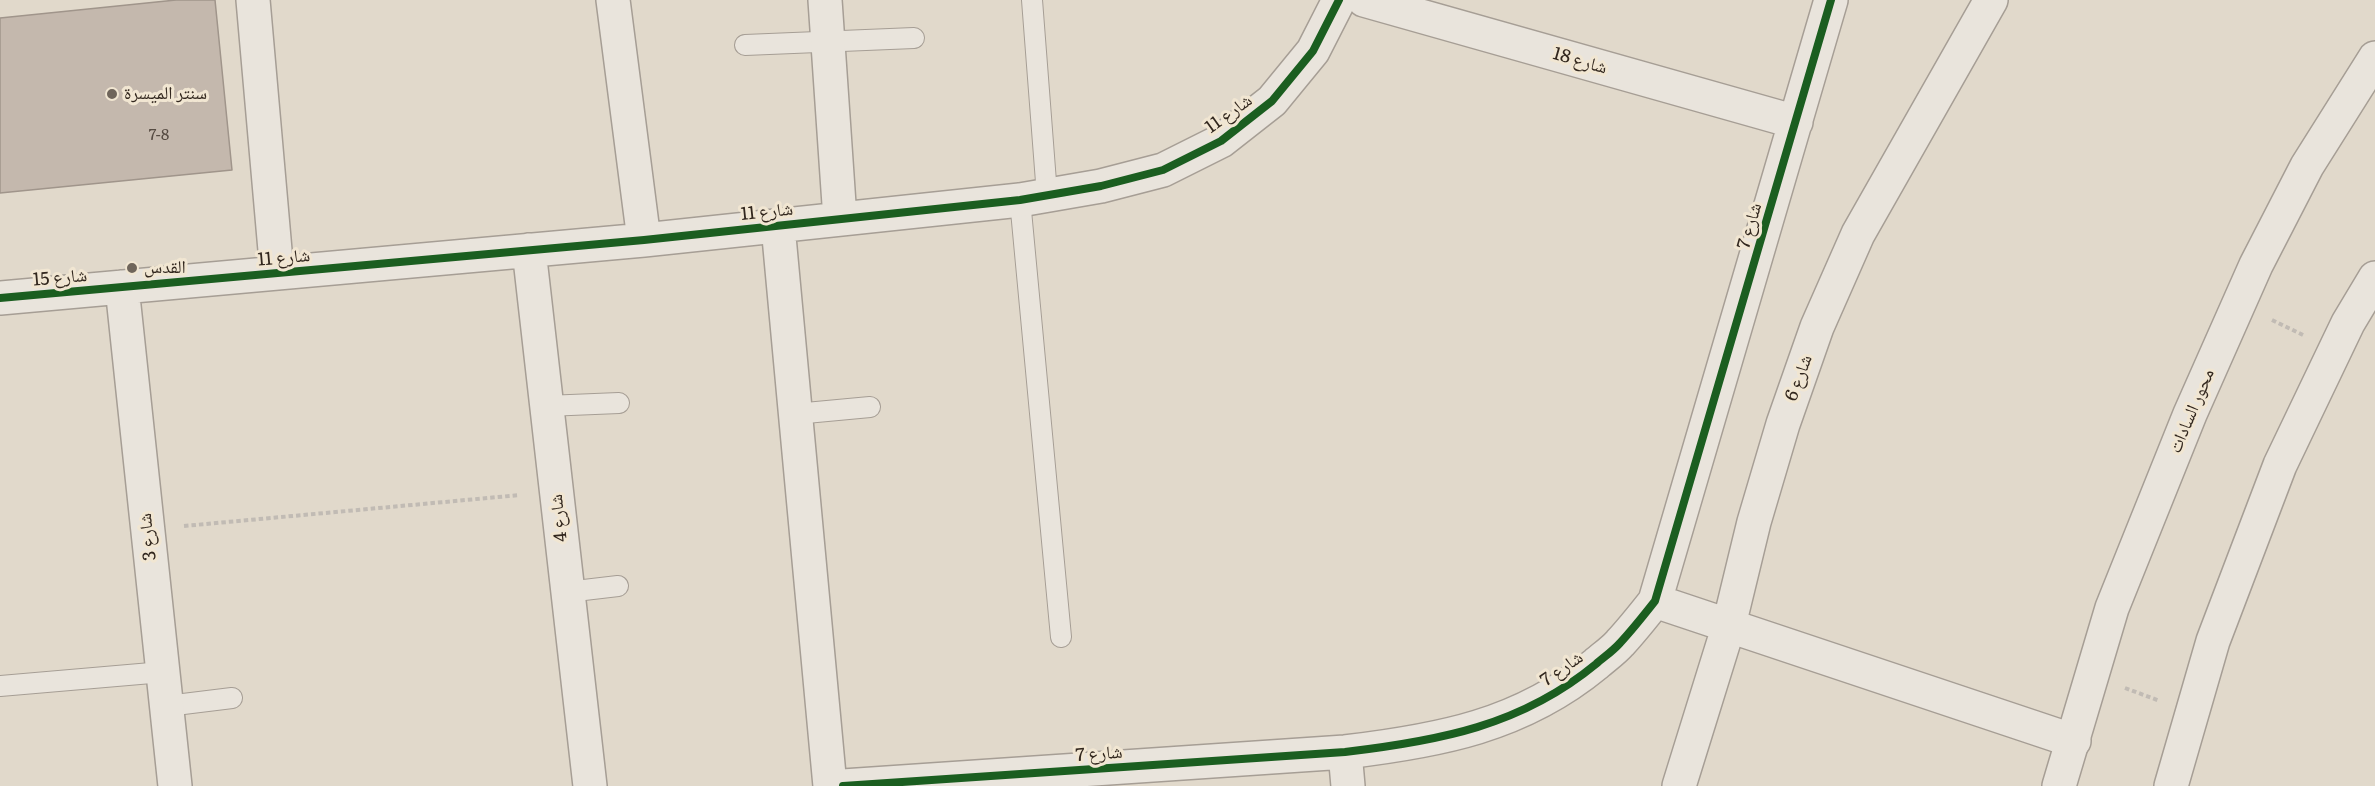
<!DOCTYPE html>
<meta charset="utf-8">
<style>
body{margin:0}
canvas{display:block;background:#e1d9cb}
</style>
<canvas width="2375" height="786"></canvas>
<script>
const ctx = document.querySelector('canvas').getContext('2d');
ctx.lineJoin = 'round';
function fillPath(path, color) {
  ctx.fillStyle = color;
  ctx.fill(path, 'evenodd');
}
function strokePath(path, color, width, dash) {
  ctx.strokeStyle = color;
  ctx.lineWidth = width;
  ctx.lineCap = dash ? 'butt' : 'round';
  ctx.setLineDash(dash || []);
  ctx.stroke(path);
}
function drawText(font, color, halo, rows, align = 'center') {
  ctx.font = font + ' Literata,"Noto Naskh Arabic",serif';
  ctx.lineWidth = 6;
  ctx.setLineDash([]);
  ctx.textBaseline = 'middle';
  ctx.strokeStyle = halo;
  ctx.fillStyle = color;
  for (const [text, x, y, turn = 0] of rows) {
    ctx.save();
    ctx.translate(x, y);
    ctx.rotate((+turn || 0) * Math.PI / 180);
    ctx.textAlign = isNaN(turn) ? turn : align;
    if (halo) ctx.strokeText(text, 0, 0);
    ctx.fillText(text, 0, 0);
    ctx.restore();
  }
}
const building = new Path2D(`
 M 176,0 L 215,0 L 232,170 L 0,193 L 0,18 Z`);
fillPath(building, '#c4b8ad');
strokePath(building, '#a0958b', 1.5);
const service = new Path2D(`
 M 1032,0 L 1047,195
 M 745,45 L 914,38
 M 1020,200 L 1061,637
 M 546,406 L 619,403
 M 795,414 L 870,407
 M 567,592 L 618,586
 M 0,686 L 163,672
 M 167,706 L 232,698`);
const minor = new Path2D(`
 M 253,0 L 277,273
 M 613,0 L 644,240
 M 825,0 L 840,219
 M 1364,0 L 1796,122
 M 778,226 L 830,786
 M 529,250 L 590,786
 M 122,287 L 175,786
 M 0,298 L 644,240 L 1020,200 L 1101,186 L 1163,170 L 1221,141 L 1272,101 L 1313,51 L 1339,0
 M 1655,601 L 2074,741
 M 1345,752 L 1348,786
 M 843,786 L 1345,752 C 1438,741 1521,726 1596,664 C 1604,657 1613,651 1620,643 C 1632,630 1644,615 1655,601 L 1831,0
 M 1679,786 L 1729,625 L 1754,522 L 1783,424 L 1817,327 L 1858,234 L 1991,0`);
const tertiary = new Path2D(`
 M 2059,786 L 2112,608 L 2190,414 L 2256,265 L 2307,166 L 2375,58
 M 2171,786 L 2213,641 L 2280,465 L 2348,323 L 2375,278`);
strokePath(service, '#a69e95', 22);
strokePath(minor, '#a69e95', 36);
strokePath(tertiary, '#a69e95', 36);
strokePath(new Path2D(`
 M 2272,320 L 2303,335
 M 184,526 L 520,495
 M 2125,688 L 2160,701`), '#c1bbb4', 4, [4.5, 3]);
strokePath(service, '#e9e4dc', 20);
strokePath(minor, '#e9e4dc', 33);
strokePath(tertiary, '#e9e4dc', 33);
strokePath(new Path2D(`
 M 0,298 L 644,240 L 1020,200 L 1101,186 L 1163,170 L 1221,141 L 1272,101 L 1313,51 L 1339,0
 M 843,786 L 1345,752 C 1438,741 1521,726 1596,664 C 1604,657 1613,651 1620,643 C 1632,630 1644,615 1655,601 L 1831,0`), '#1b5e20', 8);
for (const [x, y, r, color] of [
 [112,94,6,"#6f655b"],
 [132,268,6,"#6f655b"]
]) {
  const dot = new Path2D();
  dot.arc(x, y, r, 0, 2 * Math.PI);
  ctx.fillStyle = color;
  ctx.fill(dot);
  strokePath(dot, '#f1e6d2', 2);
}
drawText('15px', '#564b42', null, [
 ["7-8",159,136]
]);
drawText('18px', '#32271e', '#f1e6d2', [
 ["شارع 18",1580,61,16],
 ["شارع 11",1229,114,-36],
 ["شارع 11",767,212,-6],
 ["شارع 7",1750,226,-74],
 ["شارع 11",284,258,-5],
 ["شارع 15",60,278,-5],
 ["شارع 6",1799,378,-70],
 ["محور السادات",2192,411,-67],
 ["شارع 4",559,518,-96],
 ["شارع 3",148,537,-96],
 ["شارع 7",1562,669,-35],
 ["شارع 7",1099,754,-4]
]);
drawText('18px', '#32271e', '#f1e6d2', [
 ["سنتر الميسرة",124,94],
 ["القدس",144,268]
], 'left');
</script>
